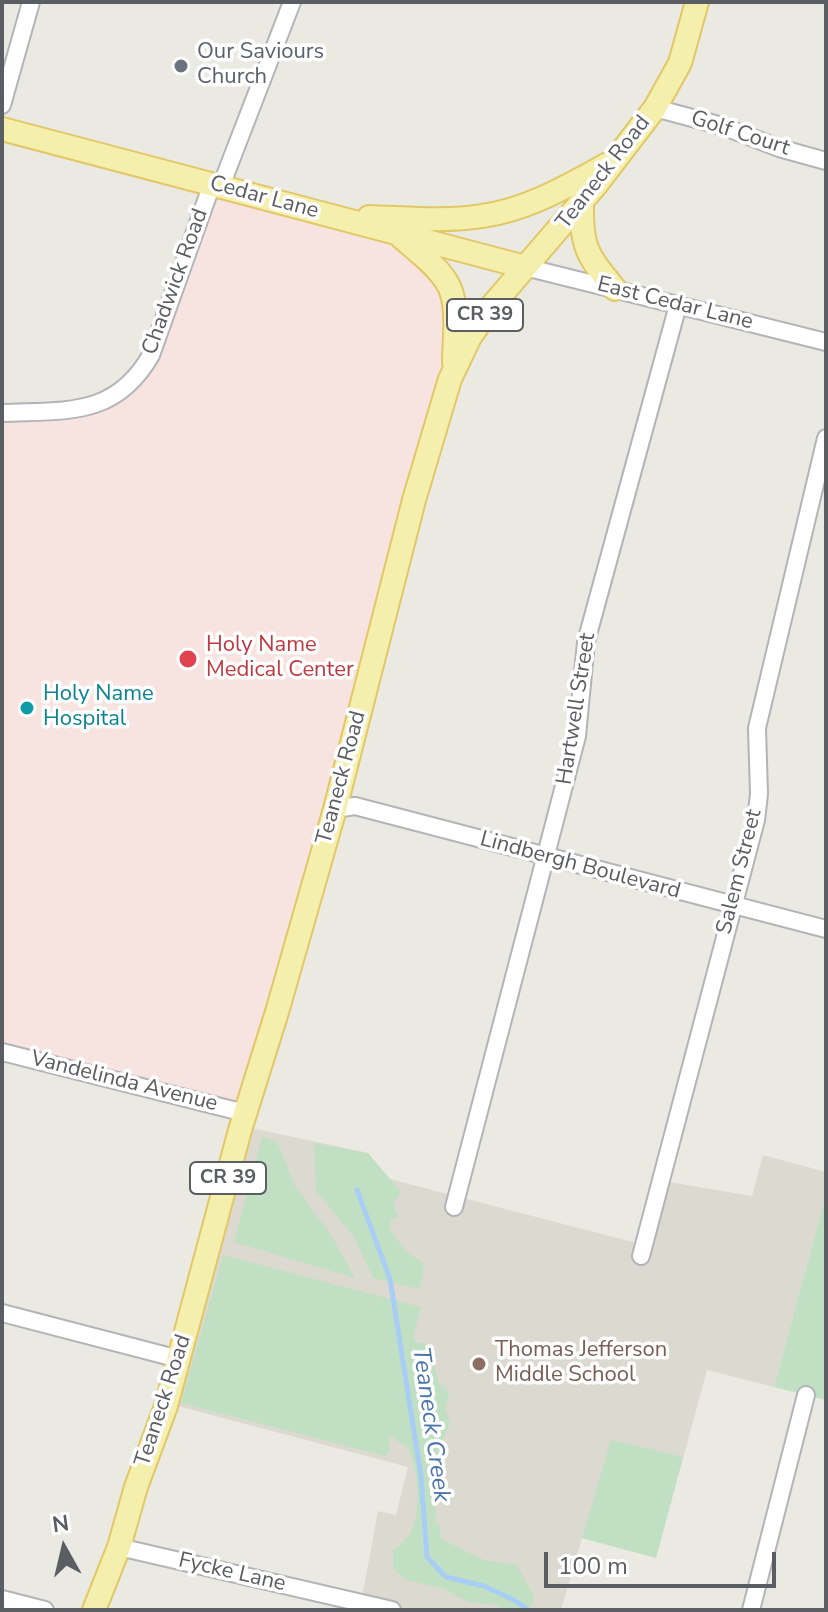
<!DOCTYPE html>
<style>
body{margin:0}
#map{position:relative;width:828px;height:1612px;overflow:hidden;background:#ebeae2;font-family:"Nunito Sans",sans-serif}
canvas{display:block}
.frame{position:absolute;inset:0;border:4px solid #5a5d61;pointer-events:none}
.north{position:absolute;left:24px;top:1508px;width:80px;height:80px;-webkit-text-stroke:6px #fff;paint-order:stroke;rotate:352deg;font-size:22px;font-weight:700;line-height:32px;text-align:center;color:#5a5d61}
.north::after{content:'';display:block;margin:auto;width:28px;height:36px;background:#5a5d61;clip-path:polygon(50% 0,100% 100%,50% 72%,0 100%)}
.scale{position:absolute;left:544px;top:1552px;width:232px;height:36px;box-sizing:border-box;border:4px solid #5a5d61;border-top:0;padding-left:10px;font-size:24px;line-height:28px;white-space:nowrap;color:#5a5d61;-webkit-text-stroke:6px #fff;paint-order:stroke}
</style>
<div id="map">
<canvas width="828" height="1612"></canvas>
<div class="frame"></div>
<div class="north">N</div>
<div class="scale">100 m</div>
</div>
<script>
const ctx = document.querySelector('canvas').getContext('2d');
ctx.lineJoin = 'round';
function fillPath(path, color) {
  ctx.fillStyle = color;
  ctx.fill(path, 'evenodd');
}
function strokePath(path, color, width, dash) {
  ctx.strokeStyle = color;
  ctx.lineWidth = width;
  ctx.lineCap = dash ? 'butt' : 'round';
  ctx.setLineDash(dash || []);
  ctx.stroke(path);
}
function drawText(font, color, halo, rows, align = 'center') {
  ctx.font = font + ' "Nunito Sans",sans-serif';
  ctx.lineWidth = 7;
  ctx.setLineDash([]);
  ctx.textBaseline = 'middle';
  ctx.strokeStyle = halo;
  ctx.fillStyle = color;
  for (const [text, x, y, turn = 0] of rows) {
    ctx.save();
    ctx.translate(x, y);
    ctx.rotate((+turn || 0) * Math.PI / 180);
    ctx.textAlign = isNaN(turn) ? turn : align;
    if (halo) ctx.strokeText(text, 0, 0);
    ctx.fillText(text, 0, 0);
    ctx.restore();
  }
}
fillPath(new Path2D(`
 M 242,1126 L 368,1153 L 386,1178 L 644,1245 L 663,1181 L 752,1196 L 763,1155 L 826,1172 L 826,1194 L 774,1387 L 707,1370 L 656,1558 L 582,1538 L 561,1610 L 392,1610 L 361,1603 L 378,1511 L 396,1515 L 408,1467 L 166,1403 Z`), '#dbd9d0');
fillPath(new Path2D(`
 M 212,184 L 397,233 L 446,280 L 454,370 L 245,1113 L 2,1052 L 2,413 L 79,409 L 141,372 Z`), '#f7e3df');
fillPath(new Path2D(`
 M 262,1137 L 277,1142 L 296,1188 L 331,1235 L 355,1278 L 234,1242 Z
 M 314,1143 L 368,1153 L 401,1192 L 393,1204 L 398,1217 L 391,1220 L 389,1229 L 408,1253 L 422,1262 L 424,1271 L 419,1289 L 373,1278 L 354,1237 L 316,1191 Z
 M 826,1194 L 826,1400 L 774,1387 Z
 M 223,1255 L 421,1307 L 413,1338 L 417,1343 L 427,1343 L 430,1347 L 439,1384 L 446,1387 L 449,1395 L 445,1409 L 450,1422 C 445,1436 438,1448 436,1464 C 433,1483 438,1503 435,1521 L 440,1527 L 441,1539 L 484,1560 L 517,1565 L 534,1597 L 530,1610 L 502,1610 L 496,1605 L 468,1602 L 442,1588 L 406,1580 L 393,1568 L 393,1551 C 399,1546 407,1539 411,1532 C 422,1510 418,1471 409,1449 L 388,1434 L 390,1451 L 385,1456 L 181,1403 Z
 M 611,1440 L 683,1457 L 656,1558 L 582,1538 Z`), '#c1e0c3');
strokePath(new Path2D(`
 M 357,1190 L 390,1279 L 421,1476 L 427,1557 L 446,1577 L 484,1586 L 514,1600 L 527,1609`), '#a8cef5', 5);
const minor = new Path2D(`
 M 2,105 L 31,2
 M 655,108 L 722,126 L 779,148 L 826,161
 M 221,186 L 292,2
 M 525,267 L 826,342
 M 2,413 C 65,410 115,418 151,355 L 212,184
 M 335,809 L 355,806 L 826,929
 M 2,1052 L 245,1113
 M 454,1207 L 577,736 L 586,642 L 678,305
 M 641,1256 L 756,820 L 759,794 L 757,728 L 826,438
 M 2,1313 L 179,1359
 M 119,1547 L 392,1610
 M 2,1599 L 45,1610
 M 751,1610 L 806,1395`);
const major = new Path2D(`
 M 2,129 L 525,267
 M 582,202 C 581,248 587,255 615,289
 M 369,217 C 406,218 445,222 482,216 C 527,210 568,186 608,164
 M 401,237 C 416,250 435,264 446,281 C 460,301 454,338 454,362
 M 94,1610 L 119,1547 L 136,1487 L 166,1406 L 240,1130 L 277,1012 L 335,809 L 414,500 L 450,379 L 470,337 L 490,308 L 596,185 L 655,108 L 680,63 L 697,2`);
strokePath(minor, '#b2b4b8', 20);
strokePath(major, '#e1c766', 26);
strokePath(minor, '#fff', 16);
strokePath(major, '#f5efad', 22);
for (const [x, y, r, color] of [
 [181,66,8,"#6b7280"],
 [188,659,10,"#e0444e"],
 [27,708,8,"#0f9aa8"],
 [479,1364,8,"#8d6e63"]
]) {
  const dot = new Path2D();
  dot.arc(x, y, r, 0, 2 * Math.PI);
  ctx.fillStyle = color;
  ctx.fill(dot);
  strokePath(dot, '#fff', 3);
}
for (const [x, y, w] of [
 [485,315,76],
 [228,1178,76]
]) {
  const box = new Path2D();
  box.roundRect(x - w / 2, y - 16, w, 32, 6);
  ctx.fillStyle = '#fff';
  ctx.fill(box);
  strokePath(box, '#5a5d61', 2);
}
drawText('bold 20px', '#5a5d61', null, [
 ["CR 39",485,315],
 ["CR 39",228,1178]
]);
drawText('22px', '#5b616d', '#fff', [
 ["Our Saviours",197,53],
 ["Church",197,78]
], 'left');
drawText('22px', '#5a5d61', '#fff', [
 ["Golf Court",740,134,18],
 ["Teaneck Road",604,173,-52],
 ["Cedar Lane",264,198,15],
 ["Chadwick Road",176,282,-70],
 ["East Cedar Lane",675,304,14],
 ["Hartwell Street",577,709,-81],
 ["Teaneck Road",342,778,-75],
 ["Lindbergh Boulevard",580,866,15],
 ["Salem Street",740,872,-76],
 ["Vandelinda Avenue",124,1082,14],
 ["Teaneck Road",164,1401,-72],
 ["Fycke Lane",232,1573,13]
]);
drawText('22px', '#be3a42', '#fff', [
 ["Holy Name",206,646],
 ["Medical Center",206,671]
], 'left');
drawText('22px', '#0d838f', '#fff', [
 ["Holy Name",43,695],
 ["Hospital",43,720]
], 'left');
drawText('22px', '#785e54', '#fff', [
 ["Thomas Jefferson",495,1351],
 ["Middle School",495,1376]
], 'left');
drawText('italic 24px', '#4c74ac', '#fff', [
 ["Teaneck Creek",430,1425,82]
]);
</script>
